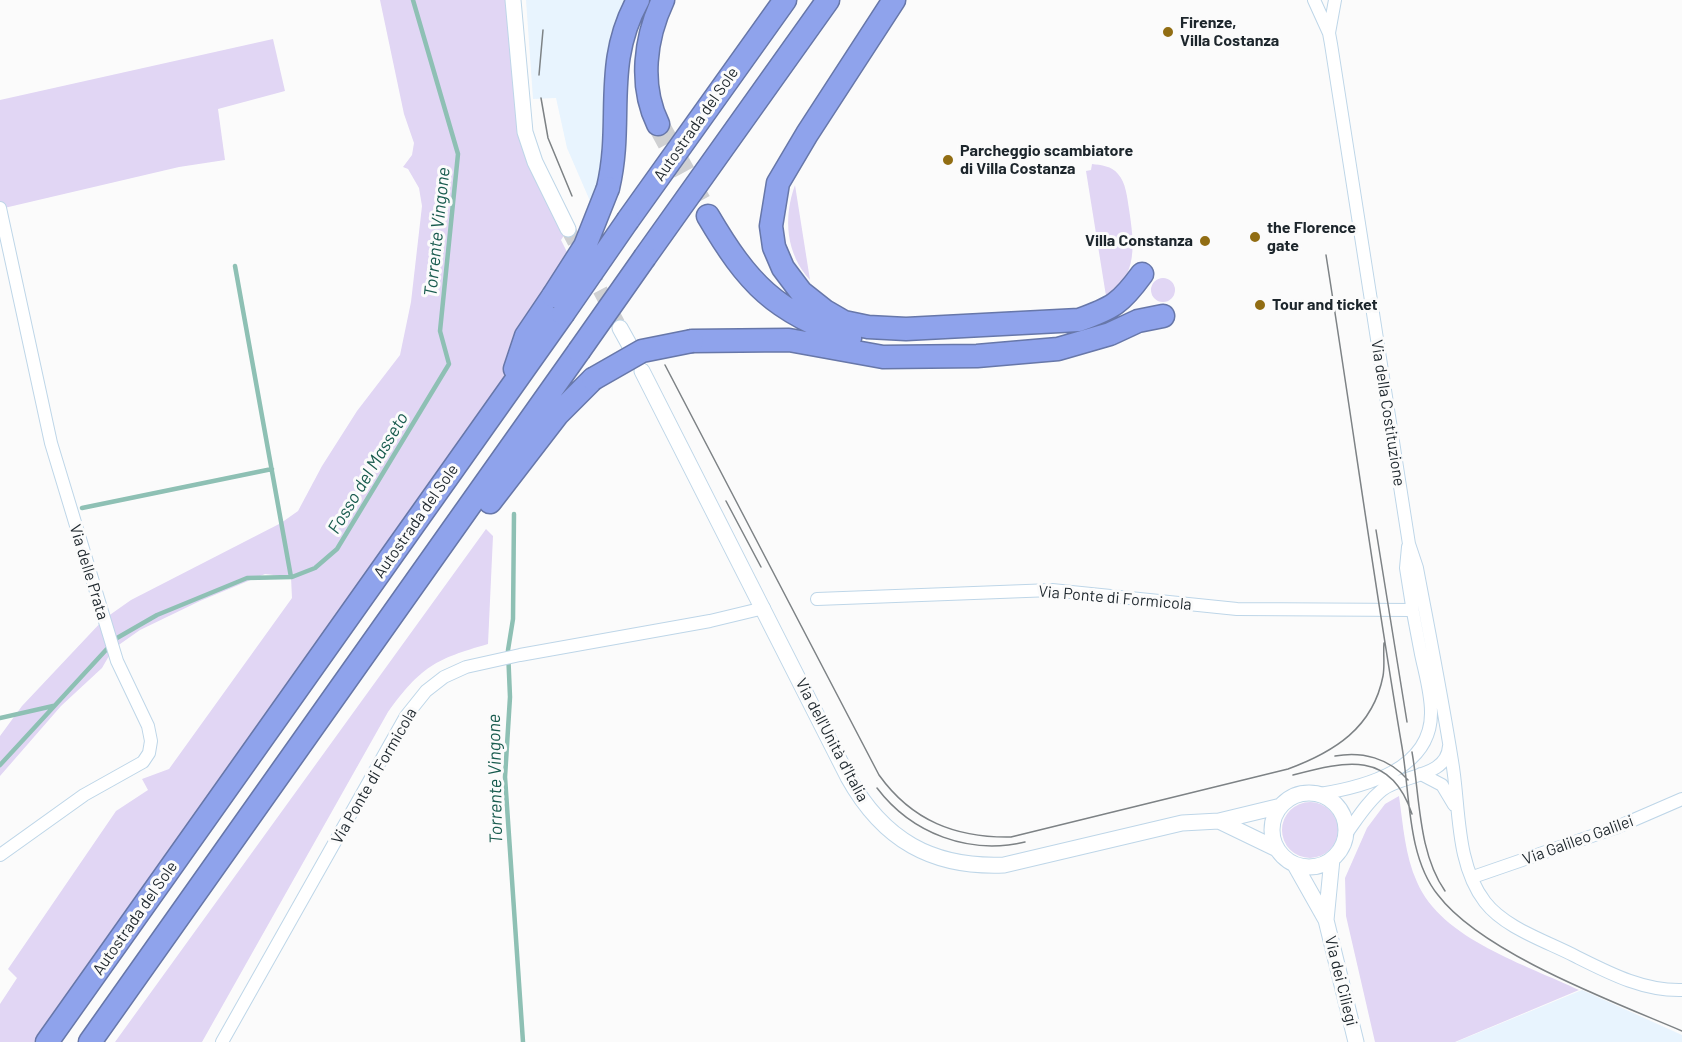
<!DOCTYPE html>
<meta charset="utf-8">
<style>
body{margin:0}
canvas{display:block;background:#fbfbfb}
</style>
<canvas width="1682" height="1042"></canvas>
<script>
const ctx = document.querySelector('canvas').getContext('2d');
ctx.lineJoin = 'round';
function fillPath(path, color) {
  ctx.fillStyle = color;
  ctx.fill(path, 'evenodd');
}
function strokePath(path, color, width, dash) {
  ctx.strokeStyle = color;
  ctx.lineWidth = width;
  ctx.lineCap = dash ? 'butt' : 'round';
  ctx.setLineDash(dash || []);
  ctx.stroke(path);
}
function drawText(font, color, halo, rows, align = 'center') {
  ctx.font = font + ' Barlow,sans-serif';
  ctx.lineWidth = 6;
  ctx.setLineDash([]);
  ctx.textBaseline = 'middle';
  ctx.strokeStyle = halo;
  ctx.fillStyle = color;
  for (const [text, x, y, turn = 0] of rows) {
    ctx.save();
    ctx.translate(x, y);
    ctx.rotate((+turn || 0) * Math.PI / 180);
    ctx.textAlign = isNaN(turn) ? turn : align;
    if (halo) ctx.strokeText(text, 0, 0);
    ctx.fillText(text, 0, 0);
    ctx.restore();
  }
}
fillPath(new Path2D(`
 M 526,0 L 626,0 L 611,32 L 606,58 L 600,175 L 594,195 L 590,201 L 567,148 L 556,98 L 533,99 Z
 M 1582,990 L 1682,1035 L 1682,1042 L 1456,1042 Z`), '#e8f4fe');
fillPath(new Path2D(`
 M 380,0 L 513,0 L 522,110 L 568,229 L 561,240 L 574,266 L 506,394 L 164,876 L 34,1042 L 0,1042 L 0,1004 L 17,978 L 8,969 L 116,811 L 148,790 L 142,779 L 169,769 L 292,598 L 291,577 L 265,574 L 200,601 L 140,630 L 113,649 L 102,668 L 61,706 L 0,776 L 0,736 L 22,706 L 104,619 L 131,600 L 281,523 L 298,511 L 322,466 L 357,411 L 400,355 L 411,302 L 422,206 L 419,188 L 408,169 L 403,167 L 412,155 L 414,143 L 404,114 Z
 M 273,39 L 285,91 L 218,109 L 225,160 L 179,167 L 0,209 L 0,100 Z
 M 1092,164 C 1101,165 1112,166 1118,174 C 1126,183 1127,197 1129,209 C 1134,242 1139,277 1106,296 L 1086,171 L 1091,170 Z
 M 795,185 L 810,280 C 786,254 783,218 795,185 Z
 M1151 290a12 12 0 1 1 24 0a12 12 0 1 1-24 0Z
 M 486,529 L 493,536 L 488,644 C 435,659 421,667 388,712 L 202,1042 L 115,1042 Z
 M 1399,796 C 1403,824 1405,856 1417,882 C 1441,939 1527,965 1579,990 L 1455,1042 L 1375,1042 L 1346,916 L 1345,878 L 1367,828 L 1385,804 Z
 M1282 830a28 28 0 1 1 56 0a28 28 0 1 1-56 0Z`), '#e1d6f4');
strokePath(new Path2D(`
 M 235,266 L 291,577
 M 82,508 L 272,469
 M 514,514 L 513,619 L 508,650 L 510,697 L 505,777 L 523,1042
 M 0,718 L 53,706
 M 0,765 L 117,638 L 157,615 L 247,578 L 292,577 L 315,568 L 337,549 L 449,364 L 440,331 L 458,154 L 413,0`), '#8ec0b4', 4.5);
strokePath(new Path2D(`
 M 568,229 L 620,328`), '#cfd0d2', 15, [15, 8]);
strokePath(new Path2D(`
 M 658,124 L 708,216`), '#cfd0d2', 22, [22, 11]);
const minor = new Path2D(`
 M 1314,0 L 1329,33 L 1331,44 L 1409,544 L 1417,568 C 1429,632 1442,697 1452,761 C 1460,806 1455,863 1485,902 C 1505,928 1546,941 1575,956 C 1609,973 1643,991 1682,990
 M 1329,33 L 1335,0
 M 0,208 L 51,443 L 117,661 L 148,726 L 151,741 L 149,753 L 143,762 L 84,795 L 0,855
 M 817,599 L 1052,590 L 1237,609 L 1412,610
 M 1421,774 L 1442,785 L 1454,805
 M 1320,794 C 1364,787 1432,770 1431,712 C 1431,693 1425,673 1421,654 C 1415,625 1410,596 1406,568 L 1408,547
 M 1346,834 C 1357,819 1367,802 1382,790 C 1402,774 1447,778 1449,746
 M 1473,877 L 1615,828 L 1682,799
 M 222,1042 L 406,716 L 426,691 L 444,677 L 466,667 L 520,655 L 710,621 L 764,608`);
const tertiary = new Path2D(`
 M 513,0 L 525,132 L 535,162 L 568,229
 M 620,328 L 630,346
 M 642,371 L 848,777 C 883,840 932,868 1004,865 L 1182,823 L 1219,821 L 1281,806
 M1272 830a37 37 0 1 1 74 0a37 37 0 1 1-74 0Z
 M 1219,821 L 1277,849
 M 1295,865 L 1326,920 L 1356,1042
 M 1326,920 L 1332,859`);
const motorway = new Path2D(`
 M 894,0 L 807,134 L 778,183 L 771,226 L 774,247 L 783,268 L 801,292 L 825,311 L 844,322 L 868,327 L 906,329 L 1079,320 C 1113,308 1121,303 1142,274
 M 658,124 C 639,85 645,38 663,0
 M 608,188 C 624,121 602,65 638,0
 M 708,216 C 748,284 775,312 850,338
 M 628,220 L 785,0
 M 645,257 L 828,0
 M 692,341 L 789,340 L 883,357 L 977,356 L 1058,349 L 1110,334 L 1138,321 L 1163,316
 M 515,369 L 526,336 L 553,296
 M 490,502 L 557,415 L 593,379
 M 47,1042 L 563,314
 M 90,1042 L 579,351`);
strokePath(minor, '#bed6e8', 14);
strokePath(tertiary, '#bed6e8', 17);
strokePath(motorway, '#6777a9', 25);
strokePath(minor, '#fff', 12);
strokePath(tertiary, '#fff', 15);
strokePath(motorway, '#8fa3ec', 22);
strokePath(new Path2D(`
 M 539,75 L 543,30
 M 541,98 L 548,138 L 572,196
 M 1326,255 C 1352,419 1374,583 1402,747 C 1410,793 1407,857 1438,895 C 1482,953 1614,1002 1682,1031
 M 665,365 L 879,775 C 912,821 956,838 1011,837 L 1288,769 C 1334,752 1373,728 1383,676 C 1385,665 1383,654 1384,643
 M 726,501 L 761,567
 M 1376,530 L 1407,722
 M 1412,752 C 1420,797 1418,852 1445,891
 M 1335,756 C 1362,751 1389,758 1408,780
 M 1293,775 C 1346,761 1391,750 1412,814
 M 877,788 C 912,834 969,855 1025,842`), '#7d8285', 1.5);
const motorwayBridge = new Path2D(`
 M 553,296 L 585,246 L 608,188
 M 563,314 L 628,220
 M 579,351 L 645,257
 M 593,379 L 642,351 L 692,341`);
strokePath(motorwayBridge, '#6777a9', 25, []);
strokePath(motorwayBridge, '#8fa3ec', 22);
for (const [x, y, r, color] of [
 [1168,32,6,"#916d13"],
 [948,160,6,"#916d13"],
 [1255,237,6,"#916d13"],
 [1205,241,6,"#916d13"],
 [1260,305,6,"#916d13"]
]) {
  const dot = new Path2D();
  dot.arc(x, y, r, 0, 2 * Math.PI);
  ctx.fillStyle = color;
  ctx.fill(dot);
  strokePath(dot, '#fbfbfb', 2);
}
drawText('bold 16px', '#1d262c', '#fbfbfb', [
 ["Firenze,",1180,23],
 ["Villa Costanza",1180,41],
 ["Parcheggio scambiatore",960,151],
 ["di Villa Costanza",960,169],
 ["the Florence",1267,228],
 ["gate",1267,246],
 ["Villa Constanza",1193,241,"right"],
 ["Tour and ticket",1272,305]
], 'left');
drawText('16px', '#1d262c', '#fbfbfb', [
 ["Autostrada del Sole",696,124,-55],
 ["Via della Costituzione",1388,413,81],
 ["Autostrada del Sole",416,521,-55],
 ["Via delle Prata",89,572,73],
 ["Via Ponte di Formicola",1115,598,5],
 ["Via dell'Unità d'Italia",832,740,62],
 ["Via Ponte di Formicola",374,776,-60],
 ["Via Galileo Galilei",1578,840,-20],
 ["Autostrada del Sole",135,918,-55],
 ["Via dei Ciliegi",1341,981,76]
]);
drawText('italic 18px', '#185b4e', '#fbfbfb', [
 ["Torrente Vingone",437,232,-84],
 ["Fosso del Masseto",368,473,-59],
 ["Torrente Vingone",495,779,-91]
]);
</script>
